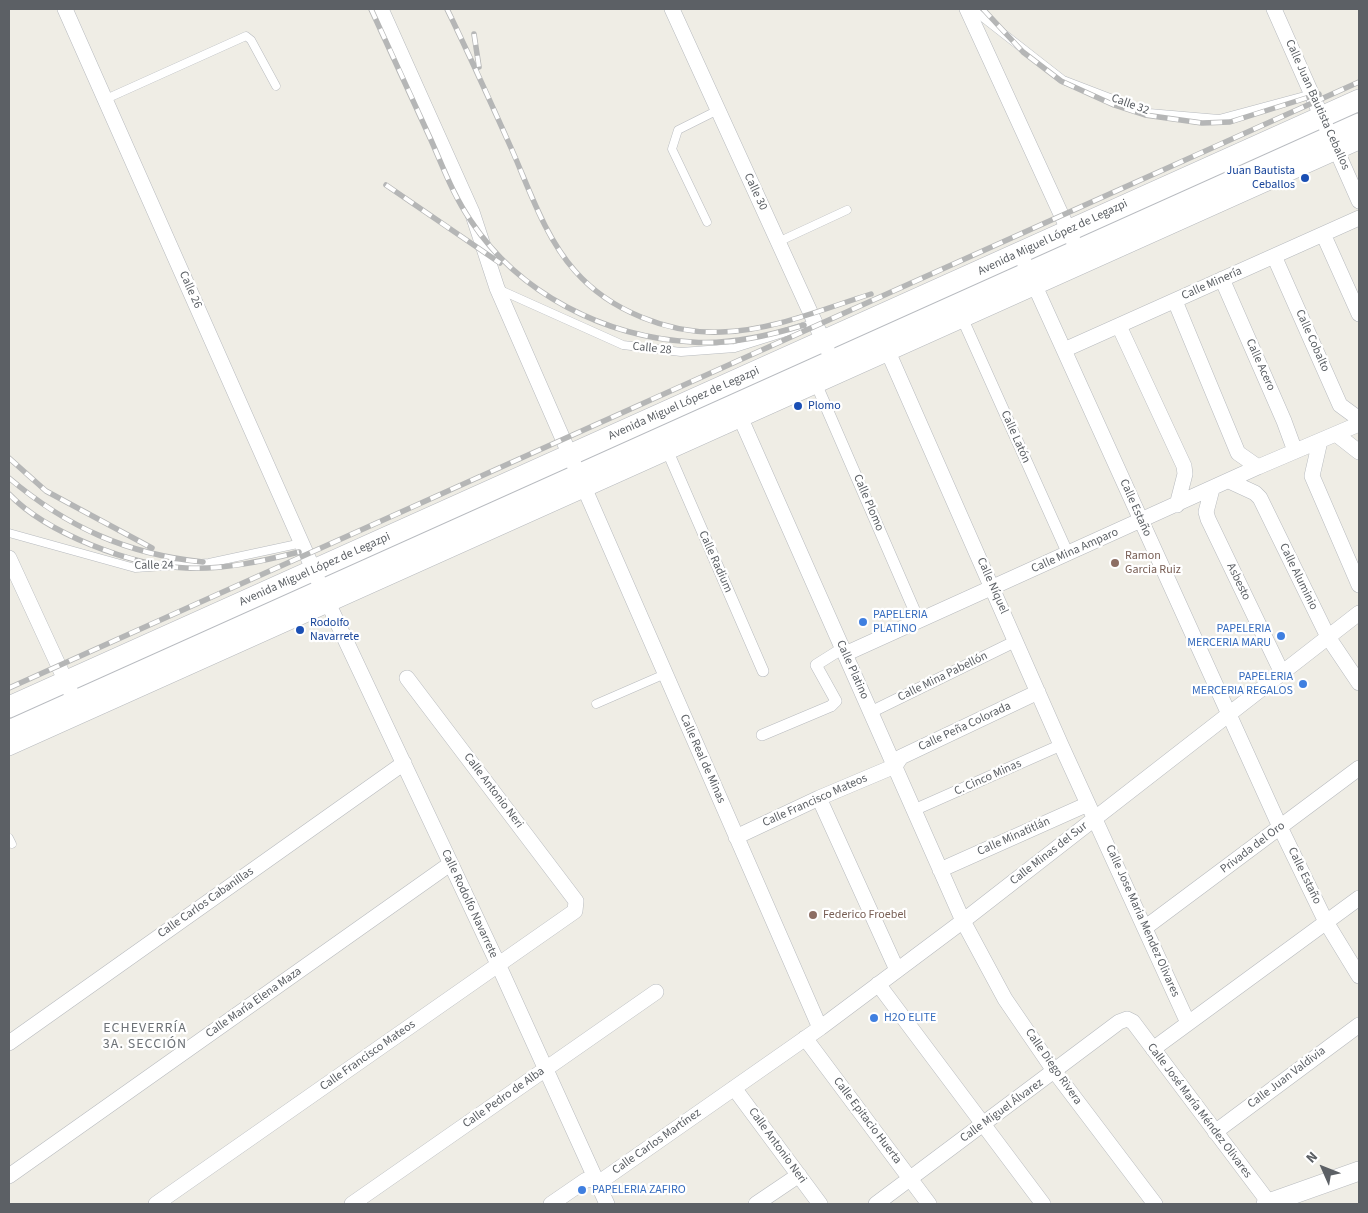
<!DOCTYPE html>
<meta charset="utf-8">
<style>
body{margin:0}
#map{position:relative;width:1368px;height:1213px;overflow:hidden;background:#efede5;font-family:"Source Sans 3",sans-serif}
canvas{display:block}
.frame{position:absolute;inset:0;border:10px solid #5c6065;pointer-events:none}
.north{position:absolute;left:1298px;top:1143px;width:50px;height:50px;-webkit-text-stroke:4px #fff;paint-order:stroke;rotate:314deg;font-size:14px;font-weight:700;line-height:20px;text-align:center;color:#5c6065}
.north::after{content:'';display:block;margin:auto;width:18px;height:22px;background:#5c6065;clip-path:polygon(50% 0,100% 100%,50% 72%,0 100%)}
</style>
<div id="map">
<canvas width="1368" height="1213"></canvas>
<div class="frame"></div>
<div class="north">N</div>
</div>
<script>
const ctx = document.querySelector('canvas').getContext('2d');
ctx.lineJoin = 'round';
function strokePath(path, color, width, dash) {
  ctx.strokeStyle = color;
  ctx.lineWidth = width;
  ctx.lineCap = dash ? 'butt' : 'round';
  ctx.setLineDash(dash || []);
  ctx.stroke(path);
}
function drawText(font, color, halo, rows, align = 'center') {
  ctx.font = font + ' "Source Sans 3",sans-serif';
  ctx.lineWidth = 4.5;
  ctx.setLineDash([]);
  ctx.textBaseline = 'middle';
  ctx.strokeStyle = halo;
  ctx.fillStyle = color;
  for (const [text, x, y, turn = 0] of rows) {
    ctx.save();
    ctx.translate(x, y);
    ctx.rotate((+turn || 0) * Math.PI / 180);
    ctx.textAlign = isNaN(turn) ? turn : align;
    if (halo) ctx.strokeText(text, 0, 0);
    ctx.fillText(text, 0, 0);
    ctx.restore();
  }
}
const service = new Path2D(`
 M 972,9 L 1063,80 L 1149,113 L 1219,119 L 1312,94
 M 106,99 L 246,36 L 251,40 L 276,86
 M 707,222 L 672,149 L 678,130 L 718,110
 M 778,242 L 847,210
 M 498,289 L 623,345 L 681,352 L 735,348 L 815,323
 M 9,533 L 135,568 L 209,563 L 302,543
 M 596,704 L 665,674
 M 9,838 L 12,844`);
const pedestrian = new Path2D(`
 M 963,320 L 1068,554
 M 817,386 L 919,621
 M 668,452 L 763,671
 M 871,712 L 1016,641
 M 762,735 L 831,706 L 836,701 L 816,665 L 843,648
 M 914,810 L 1061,745`);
const minor = new Path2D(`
 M 65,9 L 329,605 L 498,964 L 607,1204
 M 381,9 L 472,212 L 497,288 L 820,1028
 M 672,9 L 827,349
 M 967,9 L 1082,260
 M 1274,9 L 1359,201
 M 1324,236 L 1359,314
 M 1020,253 L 1280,827 L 1326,922 L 1359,976
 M 1274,256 L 1340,405 L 1359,419
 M 1222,279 L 1284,421 L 1295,451
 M 1175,301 L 1238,453 L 1258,467
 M 1119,326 L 1184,466 L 1185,474 L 1177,505
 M 1064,350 L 1359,218
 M 889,354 L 1061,745 L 1188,1023
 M 741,419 L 963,921 L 1005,999 L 1055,1072 L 1155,1204
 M 1336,434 L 1359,452
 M 1320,441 L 1312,476 L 1359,585
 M 1229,481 L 1255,493 L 1260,498 L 1328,637 L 1359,683
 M 1212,489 L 1206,512 L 1208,519 L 1282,673
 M 9,558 L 79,710
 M 845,654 L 1258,467 L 1359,424
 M 9,748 L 1359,142
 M 819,798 L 897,970
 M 736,837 L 819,798 L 895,766 L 901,757 L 1038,692
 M 940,870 L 1088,804
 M 1146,927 L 1359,768
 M 878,984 L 1043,1204
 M 805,1038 L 929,1204
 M 9,1043 L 404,763
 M 1153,1049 L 1359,898
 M 734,1088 L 820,1204
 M 1215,1132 L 1359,1025
 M 9,1176 L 450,864
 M 156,1204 L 575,911 L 576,901 L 407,678
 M 352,1204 L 656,992
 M 551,1204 L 586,1180 L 604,1179 L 820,1028 L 963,921 L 1359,613
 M 756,1204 L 799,1175
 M 876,1204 L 1119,1022 L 1127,1019 L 1133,1022 L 1270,1204`);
const tertiary = new Path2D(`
 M 1266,1204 L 1359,1171`);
const secondary = new Path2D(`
 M 9,707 L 1359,100
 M 9,731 L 1359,124`);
strokePath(service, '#b7babe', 9);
strokePath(pedestrian, '#b7babe', 12);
strokePath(minor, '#b7babe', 16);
strokePath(tertiary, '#b7babe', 20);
strokePath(secondary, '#b8bbc0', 22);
strokePath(service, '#fff', 8);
strokePath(pedestrian, '#fff', 11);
strokePath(minor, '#fff', 15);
strokePath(tertiary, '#fff', 19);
strokePath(secondary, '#fff', 21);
const rail = new Path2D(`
 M 371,9 C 391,52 411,96 431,140 C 443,167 454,197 471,221 C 519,294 605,337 692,342 C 729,345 768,336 804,325
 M 447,9 C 470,56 491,103 512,150 C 530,191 545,237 575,271 C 610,311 669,334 721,332 C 771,331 823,309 871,294
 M 983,9 L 1023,52 L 1061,81 L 1114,105 L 1145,115 L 1202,123 L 1230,122 L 1319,94
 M 474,34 L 479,67
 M 386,185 L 500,263
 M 9,458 L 46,491 L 152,548
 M 9,478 C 67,527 126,554 203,562
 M 9,494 C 46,533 132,566 186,568 C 223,570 263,561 299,552
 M 9,688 L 1359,82`);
strokePath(rail, '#b5b6b6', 5.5);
strokePath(rail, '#fff', 4, [11]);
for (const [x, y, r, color] of [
 [1305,178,5,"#1a4fb4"],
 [798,406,5,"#1a4fb4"],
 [1115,563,5,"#8d6e63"],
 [863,622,5,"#3f7fe0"],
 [300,630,5,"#1a4fb4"],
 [1281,636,5,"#3f7fe0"],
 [1303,684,5,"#3f7fe0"],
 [813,915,5,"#8d6e63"],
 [874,1018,5,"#3f7fe0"],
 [582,1190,5,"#3f7fe0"]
]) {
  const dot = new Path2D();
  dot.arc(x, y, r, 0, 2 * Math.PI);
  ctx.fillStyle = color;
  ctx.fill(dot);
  strokePath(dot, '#fff', 2);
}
drawText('12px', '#5c6065', '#fff', [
 ["Calle 32",1130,105,20],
 ["Calle Juan Bautista Ceballos",1317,105,66],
 ["Calle 30",755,192,65],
 ["Avenida Miguel López de Legazpi",1053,238,-25],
 ["Calle Minería",1212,284,-24],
 ["Calle 26",190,290,66],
 ["Calle Cobalto",1312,341,66],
 ["Calle 28",652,349,6],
 ["Calle Acero",1260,365,66],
 ["Avenida Miguel López de Legazpi",684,404,-24],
 ["Calle Latón",1015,437,66],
 ["Calle Plomo",868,503,67],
 ["Calle Estaño",1135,508,66],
 ["Calle Mina Amparo",1075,551,-24],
 ["Calle Radium",715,562,66],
 ["Calle 24",154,566,-1],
 ["Avenida Miguel López de Legazpi",315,570,-24],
 ["Calle Aluminio",1298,577,64],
 ["Asbesto",1238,582,64],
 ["Calle Níquel",992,586,66],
 ["Calle Platino",852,670,66],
 ["Calle Mina Pabellón",943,677,-26],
 ["Calle Peña Colorada",965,727,-25],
 ["Calle Real de Minas",702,759,66],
 ["C. Cinco Minas",988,778,-24],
 ["Calle Antonio Neri",493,791,53],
 ["Calle Francisco Mateos",815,801,-24],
 ["Calle Minatitlán",1014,837,-24],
 ["Privada del Oro",1253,848,-37],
 ["Calle Minas del Sur",1049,854,-38],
 ["Calle Estaño",1304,876,64],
 ["Calle Carlos Cabanillas",206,903,-35],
 ["Calle Rodolfo Navarrete",469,904,65],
 ["Calle Jose Maria Mendez Olivares",1142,921,66],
 ["Calle María Elena Maza",254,1003,-35],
 ["Calle Francisco Mateos",368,1056,-35],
 ["Calle Diego Rivera",1053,1067,55],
 ["Calle Juan Valdivia",1287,1078,-37],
 ["Calle Pedro de Alba",504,1098,-35],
 ["Calle Miguel Álvarez",1002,1111,-36],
 ["Calle José María Méndez Olivares",1199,1111,53],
 ["Calle Epitacio Huerta",867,1121,53],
 ["Calle Carlos Martínez",657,1142,-35],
 ["Calle Antonio Neri",777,1146,54]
]);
drawText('12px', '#164399', '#fff', [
 ["Juan Bautista",1295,171,"right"],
 ["Ceballos",1295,185,"right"],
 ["Plomo",808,406],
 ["Rodolfo",310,623],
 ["Navarrete",310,637]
], 'left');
drawText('12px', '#785e54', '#fff', [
 ["Ramon",1125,556],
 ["Garcia Ruiz",1125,570],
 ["Federico Froebel",823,915]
], 'left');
drawText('12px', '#366cbe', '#fff', [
 ["PAPELERIA",873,615],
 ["PLATINO",873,629],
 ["PAPELERIA",1271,629,"right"],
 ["MERCERIA MARU",1271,643,"right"],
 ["PAPELERIA",1293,677,"right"],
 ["MERCERIA REGALOS",1293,691,"right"],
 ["H2O ELITE",884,1018],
 ["PAPELERIA ZAFIRO",592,1190]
], 'left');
ctx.letterSpacing = '1px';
drawText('14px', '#6d7277', '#fff', [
 ["ECHEVERRÍA",145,1029],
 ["3A. SECCIÓN",145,1045]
]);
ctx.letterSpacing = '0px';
</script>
